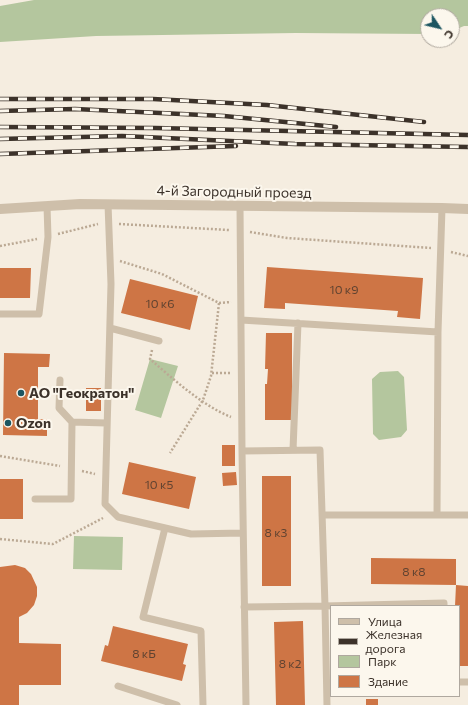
<!DOCTYPE html>
<meta charset="utf-8">
<style>
body{margin:0}
#map{position:relative;width:468px;height:705px;overflow:hidden;background:#f5ede0;font-family:Commissioner,sans-serif}
canvas{display:block}
.legend{position:absolute;left:330px;top:605px;width:130px;height:92px;box-sizing:border-box;background:#fcf7ed;border:1px solid #afa89f;margin:0;padding:5px 7px;list-style:none;font-size:12px;color:#3c322a}
.legend li{display:flex;align-items:center;gap:8px;height:20px}
.legend b{width:20px;border:1px solid #afa89f}
.north{position:absolute;left:420px;top:8px;width:40px;height:40px;box-sizing:border-box;background:#fcf7ed;border:1px solid #afa89f;border-radius:50%;rotate:125deg;font-size:11px;font-weight:700;line-height:16px;text-align:center;color:#3c322a}
.north::after{content:'';display:block;margin:auto;width:14px;height:18px;background:#1c5561;clip-path:polygon(50% 0,100% 100%,50% 72%,0 100%)}
</style>
<div id="map">
<canvas width="468" height="705"></canvas>
<ul class="legend">
<li><b style="height:5px;background:#cebfaa"></b>Улица</li>
<li><b style="height:5px;background:#3c322a"></b>Железная дорога</li>
<li><b style="height:11px;background:#b4c69e"></b>Парк</li>
<li><b style="height:11px;background:#ce7545"></b>Здание</li>
</ul>
<div class="north">С</div>
</div>
<script>
const ctx = document.querySelector('canvas').getContext('2d');
ctx.lineJoin = 'round';
function fillPath(path, color) {
  ctx.fillStyle = color;
  ctx.fill(path, 'evenodd');
}
function strokePath(path, color, width, dash) {
  ctx.strokeStyle = color;
  ctx.lineWidth = width;
  ctx.lineCap = dash ? 'butt' : 'round';
  ctx.setLineDash(dash || []);
  ctx.stroke(path);
}
function drawText(font, color, halo, rows, align = 'center') {
  ctx.font = font + ' Commissioner,sans-serif';
  ctx.lineWidth = 4;
  ctx.setLineDash([]);
  ctx.textBaseline = 'middle';
  ctx.strokeStyle = halo;
  ctx.fillStyle = color;
  for (const [text, x, y, turn = 0] of rows) {
    ctx.save();
    ctx.translate(x, y);
    ctx.rotate((+turn || 0) * Math.PI / 180);
    ctx.textAlign = isNaN(turn) ? turn : align;
    if (halo) ctx.strokeText(text, 0, 0);
    ctx.fillText(text, 0, 0);
    ctx.restore();
  }
}
fillPath(new Path2D(`
 M 34,0 L 468,0 L 468,26 L 464,26 L 452,31 L 452,16 L 428,16 L 428,34 L 296,33 L 96,36 L 0,42 L 0,6 Z
 M 150,359 L 178,366 L 161,418 L 135,410 Z
 M 398,371 L 404,377 L 407,430 L 401,437 L 379,440 L 373,434 L 372,379 L 380,372 Z
 M 74,536 L 123,537 L 122,570 L 73,569 Z`), '#b4c69e');
fillPath(new Path2D(`
 M 267,267 L 423,278 L 420,319 L 397,317 L 398,311 L 285,303 L 285,309 L 264,308 Z
 M 0,268 L 31,268 L 30,298 L 0,298 Z
 M 130,279 L 198,296 L 190,330 L 121,313 Z
 M 266,333 L 292,333 L 292,420 L 265,420 L 265,384 L 267,384 L 268,369 L 265,369 Z
 M 4,353 L 50,354 L 49,367 L 38,367 L 38,419 L 47,419 L 47,436 L 3,435 Z
 M 86,388 L 101,388 L 101,411 L 86,411 Z
 M 222,445 L 235,445 L 235,466 L 222,466 Z
 M 129,462 L 196,477 L 189,509 L 122,494 Z
 M 236,472 L 237,485 L 223,486 L 222,473 Z
 M 262,476 L 291,476 L 291,586 L 262,586 Z
 M 0,479 L 23,479 L 23,519 L 0,519 Z
 M 371,558 L 456,559 L 456,585 L 468,586 L 468,666 L 459,666 L 459,606 L 455,606 L 456,585 L 371,584 Z
 M 15,565 L 25,568 L 31,574 L 37,587 L 37,596 L 34,605 L 27,613 L 19,617 L 19,643 L 61,644 L 61,685 L 19,685 L 19,705 L 0,705 L 0,567 Z
 M 303,621 L 305,705 L 276,705 L 274,622 Z
 M 113,626 L 188,644 L 183,664 L 186,665 L 182,681 L 101,661 L 105,645 L 108,646 Z
 M 366,699 L 378,699 L 378,705 L 366,705 Z`), '#ce7545');
strokePath(new Path2D(`
 M 119,224 L 229,230
 M 250,232 L 287,238 L 431,248
 M 58,234 L 98,224
 M 0,246 L 37,239
 M 451,252 L 468,256
 M 120,261 L 162,274 L 219,303 L 211,376 L 203,400 L 170,453
 M 219,303 L 231,302
 M 152,350 L 150,359 C 173,379 203,406 231,417
 M 212,373 L 231,373
 M 0,456 L 60,466
 M 82,471 L 95,474
 M 0,539 L 53,544 L 103,518`), '#bba994', 2.5, [2, 2]);
strokePath(new Path2D(`
 M 108,204 L 111,284 L 105,504 L 118,517 L 191,534 L 243,533
 M 240,206 L 242,451 L 246,705
 M 0,314 L 39,314 L 48,237 L 47,206
 M 241,320 L 438,332 L 442,208
 M 110,328 L 159,341
 M 438,332 L 437,515 L 468,515
 M 72,422 L 106,423
 M 293,450 L 298,323
 M 242,451 L 320,450 L 325,606 L 244,607
 M 35,499 L 71,499 L 72,422 L 59,408 L 60,380
 M 322,515 L 437,515
 M 165,528 L 143,617 L 201,631 L 203,705
 M 459,682 L 468,682
 M 118,686 L 177,705
 M 327,705 L 325,606 L 444,603 L 444,606`), '#cebfaa', 7);
strokePath(new Path2D(`
 M 0,209 L 80,204 L 442,208 L 468,209`), '#cebfaa', 10);
const rail = new Path2D(`
 M 0,99 L 153,99 L 267,105 L 424,122
 M 0,111 L 75,109 L 224,116 L 336,127
 M 0,127 L 155,128 L 468,135
 M 0,139 L 122,136 L 295,144 L 468,147
 M 0,154 L 236,146`);
strokePath(rail, '#3c322a', 4.5);
strokePath(rail, '#fcf7ed', 3, [9]);
for (const [x, y, r, color] of [
 [21,393,4,"#1c5561"],
 [8,423,4,"#1c5561"]
]) {
  const dot = new Path2D();
  dot.arc(x, y, r, 0, 2 * Math.PI);
  ctx.fillStyle = color;
  ctx.fill(dot);
  strokePath(dot, '#fcf7ed', 1.5);
}
drawText('12px', '#604331', null, [
 ["10 к9",344,290],
 ["10 к6",160,304],
 ["10 к5",159,485],
 ["8 к3",276,533],
 ["8 к8",414,572],
 ["8 кБ",144,654],
 ["8 к2",290,664]
]);
drawText('14px', '#3c322a', '#fcf7ed', [
 ["4-й Загородный проезд",234,192,1]
]);
drawText('bold 14px', '#3c322a', '#fcf7ed', [
 ["АО \"Геократон\"",29,393],
 ["Ozon",16,423]
], 'left');
</script>
